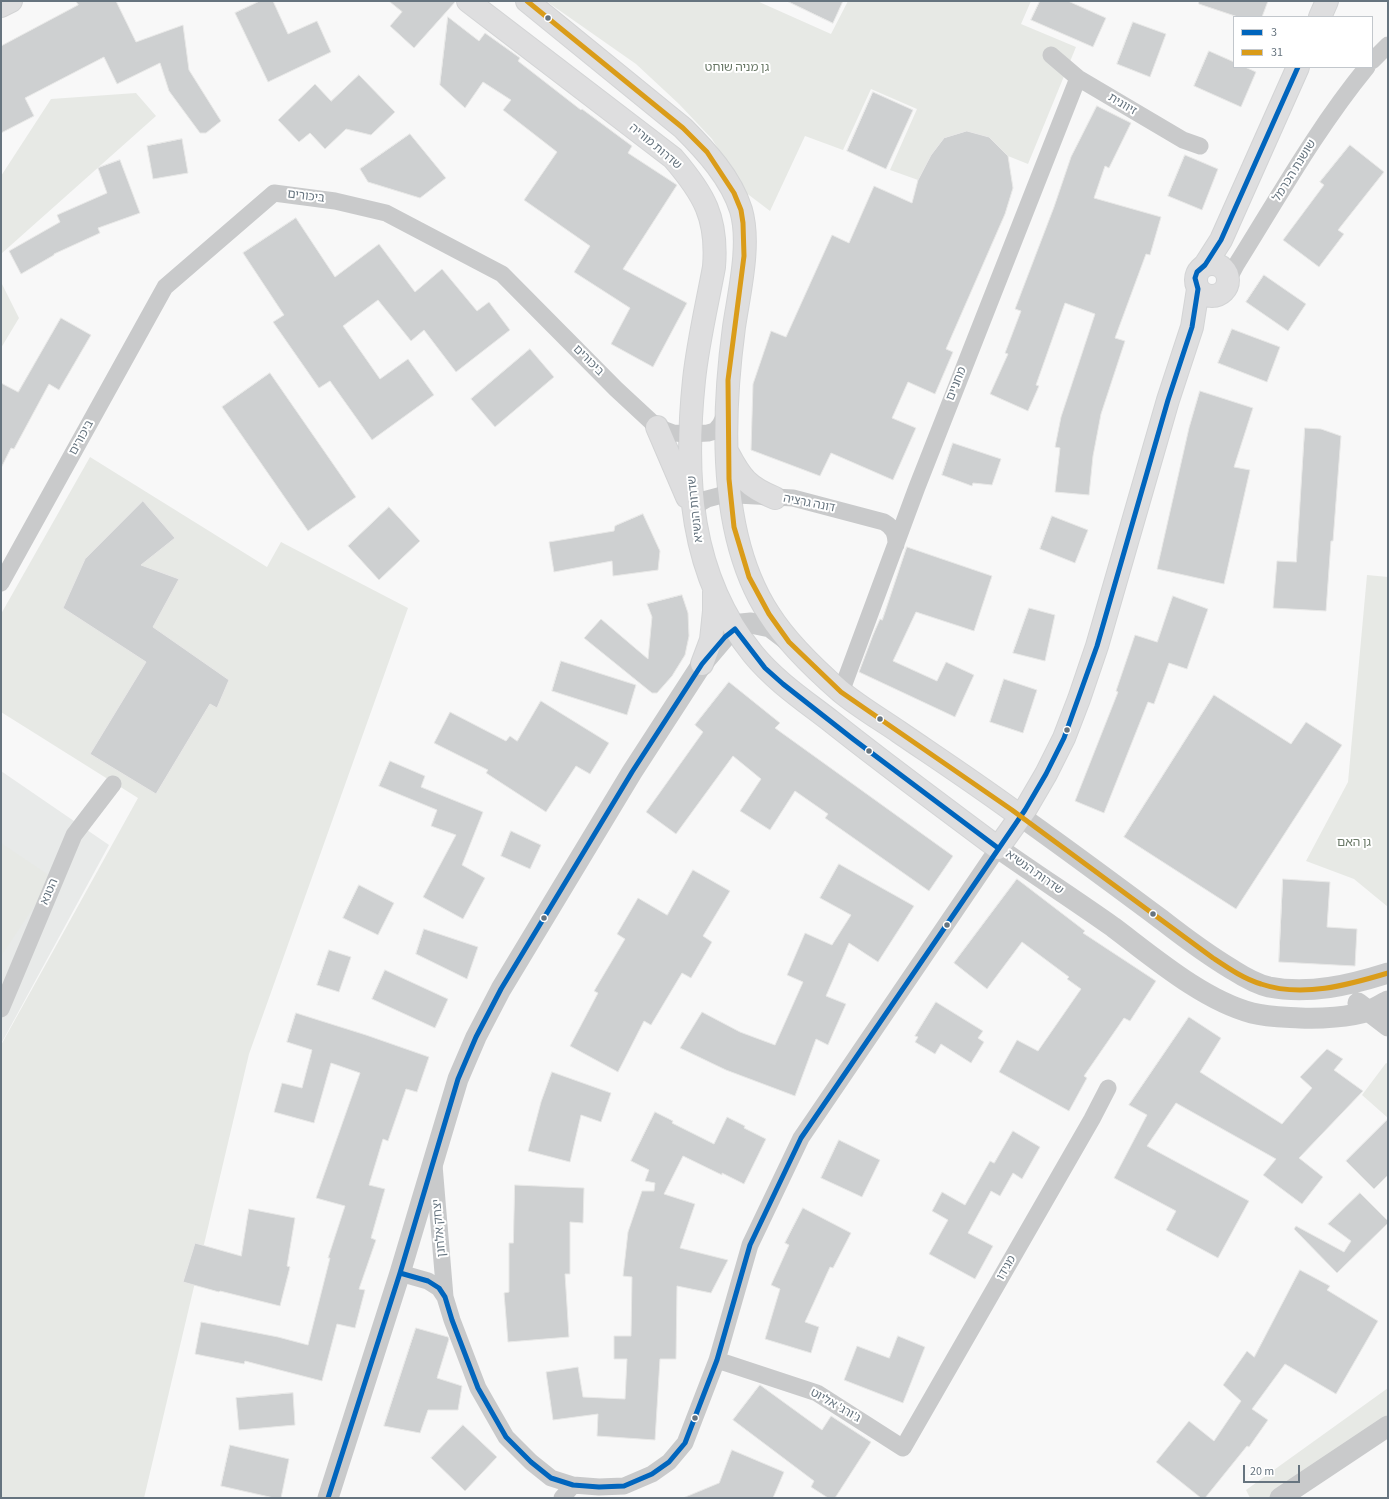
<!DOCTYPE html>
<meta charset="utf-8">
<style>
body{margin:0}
#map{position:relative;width:1389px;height:1499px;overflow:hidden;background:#f8f8f8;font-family:"Source Sans 3",sans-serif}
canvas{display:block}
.frame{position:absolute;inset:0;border:2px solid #66747f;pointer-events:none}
.legend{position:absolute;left:1233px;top:16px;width:140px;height:52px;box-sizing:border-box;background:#fff;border:1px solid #c2c7cc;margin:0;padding:5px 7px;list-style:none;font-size:12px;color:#66747f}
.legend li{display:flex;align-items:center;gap:8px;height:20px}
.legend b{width:20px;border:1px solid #c2c7cc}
.scale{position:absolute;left:1243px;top:1465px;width:57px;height:18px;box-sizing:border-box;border:2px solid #66747f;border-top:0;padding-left:5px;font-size:12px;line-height:14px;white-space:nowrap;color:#66747f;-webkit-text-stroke:3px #fff;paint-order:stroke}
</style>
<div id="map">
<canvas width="1389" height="1499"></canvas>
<div class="frame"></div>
<ul class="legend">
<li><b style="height:5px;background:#0065bd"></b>3</li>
<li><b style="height:5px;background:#da9c19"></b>31</li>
</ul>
<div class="scale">20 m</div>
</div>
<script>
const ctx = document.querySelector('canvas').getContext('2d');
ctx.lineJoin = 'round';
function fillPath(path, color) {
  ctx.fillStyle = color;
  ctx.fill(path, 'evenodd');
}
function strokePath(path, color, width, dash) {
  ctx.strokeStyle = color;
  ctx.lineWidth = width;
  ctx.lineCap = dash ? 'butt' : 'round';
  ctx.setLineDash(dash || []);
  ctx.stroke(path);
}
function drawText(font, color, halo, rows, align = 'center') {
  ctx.font = font + ' "Source Sans 3","Noto Sans Hebrew",sans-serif';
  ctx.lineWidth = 4;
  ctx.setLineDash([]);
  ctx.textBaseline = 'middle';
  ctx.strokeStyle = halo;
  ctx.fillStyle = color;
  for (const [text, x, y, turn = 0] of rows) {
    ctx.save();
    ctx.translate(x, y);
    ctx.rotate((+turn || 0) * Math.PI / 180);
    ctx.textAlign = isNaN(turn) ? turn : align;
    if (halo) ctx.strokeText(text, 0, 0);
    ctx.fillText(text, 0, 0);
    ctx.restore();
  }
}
fillPath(new Path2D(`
 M 1,771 L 109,845 L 1,1044 Z`), '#e8eae9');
fillPath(new Path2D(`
 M 546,1 L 757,1 L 831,34 L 848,1 L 1031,1 L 1021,24 L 1076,47 L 1028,164 L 1008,156 L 989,137 L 967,131 L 944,138 L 931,155 L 918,180 L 890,170 L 917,109 L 871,89 L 843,150 L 805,136 L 770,211 L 745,192 L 712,139 L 679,104 L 636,64 Z
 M 136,93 L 156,116 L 1,254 L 1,176 L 51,99 Z
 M 1,282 L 19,318 L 1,348 Z
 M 90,457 L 267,567 L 281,542 L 408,608 L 249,1054 L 144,1498 L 1,1498 L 1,1045 L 138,798 L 1,712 L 1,614 Z
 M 1367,575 L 1388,577 L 1388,907 L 1354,879 L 1306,861 L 1348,782 Z
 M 1,843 L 53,878 L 1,956 Z
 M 1386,1063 L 1388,1064 L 1388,1118 L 1362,1095 Z
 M 1388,1388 L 1388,1427 L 1294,1498 L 1250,1498 L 1246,1490 Z`), '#e7e9e5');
const building = new Path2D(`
 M 76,1 L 116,1 L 136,42 L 183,25 L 189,70 L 221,121 L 206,133 L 200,133 L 169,91 L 160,63 L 117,84 L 104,57 L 25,98 L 34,116 L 1,133 L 1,46 L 78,5 Z
 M 260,1 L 273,1 L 288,34 L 317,21 L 331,52 L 268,82 L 235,13 Z
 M 389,1 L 456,1 L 414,48 L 390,26 L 402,12 Z
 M 787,1 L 843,1 L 833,23 Z
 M 1040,1 L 1068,1 L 1106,18 L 1093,47 L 1031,20 Z
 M 1199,1 L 1268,1 L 1262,17 L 1238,17 L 1199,4 Z
 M 448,17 L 479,41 L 485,33 L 520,58 L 518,61 L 581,110 L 582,109 L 632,146 L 628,153 L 677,185 L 623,269 L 687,303 L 653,367 L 611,344 L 630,308 L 574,272 L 590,246 L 524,200 L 557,152 L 503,110 L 511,100 L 483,82 L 465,108 L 440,85 Z
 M 1133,22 L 1166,34 L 1150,77 L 1117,64 Z
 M 1209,51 L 1234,62 L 1234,67 L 1245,67 L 1256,72 L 1241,107 L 1194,86 Z
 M 359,75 L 395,112 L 371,135 L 346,129 L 325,149 L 310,133 L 299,142 L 278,120 L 315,84 L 331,101 Z
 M 873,92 L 913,110 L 886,169 L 847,151 Z
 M 1097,106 L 1131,123 L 1109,168 L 1105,166 L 1094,198 L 1161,217 L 1150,255 L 1146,254 L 1115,338 L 1125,341 L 1101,414 L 1093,456 L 1089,495 L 1055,492 L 1060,448 L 1055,447 L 1061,417 L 1095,314 L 1065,303 L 1036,385 L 1039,386 L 1028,411 L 990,394 L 1008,354 L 1005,353 L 1021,311 L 1015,309 L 1054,207 L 1071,157 Z
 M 967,131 L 989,137 L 1008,156 L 1013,188 L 1005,214 L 946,349 L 953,352 L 935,394 L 908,382 L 892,418 L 916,428 L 893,480 L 831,453 L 820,476 L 751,450 L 753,384 L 771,331 L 786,337 L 832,235 L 849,243 L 874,186 L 912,203 L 918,180 L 931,155 L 944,138 Z
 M 410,134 L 446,178 L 420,198 L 368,182 L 360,169 Z
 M 182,139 L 188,173 L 153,179 L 147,146 Z
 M 1350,145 L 1384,172 L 1338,230 L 1344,234 L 1319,267 L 1283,240 L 1324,185 L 1320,182 Z
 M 1185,155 L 1218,169 L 1202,210 L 1168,196 Z
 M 120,160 L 140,213 L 98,228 L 100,233 L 54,254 L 54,255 L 21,274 L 9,251 L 60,222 L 57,215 L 107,193 L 98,168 Z
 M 296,218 L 335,277 L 379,244 L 415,292 L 442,269 L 477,311 L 489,302 L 510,330 L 456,372 L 424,330 L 411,341 L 378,300 L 343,326 L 380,379 L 408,359 L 434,395 L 372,440 L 330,381 L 319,388 L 273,322 L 284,315 L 243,253 Z
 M 1264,275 L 1306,304 L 1288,331 L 1246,302 Z
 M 61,318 L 91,335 L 59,390 L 49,384 L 14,449 L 11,448 L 1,468 L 1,383 L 18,392 Z
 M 1232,329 L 1280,347 L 1267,382 L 1218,363 Z
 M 530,349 L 554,377 L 495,427 L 471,399 Z
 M 270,373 L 356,497 L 308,531 L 222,407 Z
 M 1200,391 L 1253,408 L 1234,467 L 1250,470 L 1224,584 L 1157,569 L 1189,428 Z
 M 1305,428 L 1321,429 L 1341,436 L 1333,541 L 1331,541 L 1326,611 L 1273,608 L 1277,561 L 1296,562 Z
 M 953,443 L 1001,459 L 992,485 L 973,483 L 972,486 L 942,475 Z
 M 143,501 L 175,538 L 141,565 L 179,579 L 153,627 L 229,680 L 217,708 L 210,704 L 156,794 L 90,754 L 146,662 L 63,608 L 85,559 Z
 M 389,507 L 420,541 L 379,580 L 348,546 Z
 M 643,514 L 660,551 L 658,570 L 613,576 L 612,561 L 554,572 L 549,542 L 614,531 L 615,526 Z
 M 1052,516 L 1088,530 L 1075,563 L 1040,549 Z
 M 907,547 L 992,576 L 974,631 L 916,612 L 893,661 L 937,681 L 946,662 L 974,675 L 955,717 L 859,672 L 873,635 L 880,619 L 882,620 Z
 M 682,595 L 688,613 L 689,636 L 685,655 L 672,676 L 657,693 L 652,693 L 584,638 L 601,619 L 648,659 L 652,617 L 647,604 Z
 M 1173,596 L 1208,609 L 1187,669 L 1169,663 L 1154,704 L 1148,702 L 1104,813 L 1075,801 L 1118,692 L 1116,691 L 1135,635 L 1157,642 Z
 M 1029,608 L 1055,615 L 1045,661 L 1013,653 Z
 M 561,661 L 636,685 L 627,715 L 552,691 Z
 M 1004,679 L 1037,690 L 1023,733 L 990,722 Z
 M 729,682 L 780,723 L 775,728 L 953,856 L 929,891 L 825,818 L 828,814 L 795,791 L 770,830 L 740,811 L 761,779 L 733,756 L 676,834 L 646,812 L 703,732 L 695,725 Z
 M 1214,695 L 1291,744 L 1306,722 L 1342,745 L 1236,909 L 1124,837 Z
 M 541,701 L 609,743 L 590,774 L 576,766 L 546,812 L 486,773 L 488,770 L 434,743 L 450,712 L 506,741 L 510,736 L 517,741 Z
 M 390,761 L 425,776 L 421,787 L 483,812 L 462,865 L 485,878 L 463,919 L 423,897 L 456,835 L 431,826 L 437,810 L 379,786 Z
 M 511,831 L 541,845 L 530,869 L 501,856 Z
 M 839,864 L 914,906 L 878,962 L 849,943 L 826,996 L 846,1004 L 828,1045 L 816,1039 L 795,1096 L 726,1070 L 680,1048 L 702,1012 L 740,1032 L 775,1045 L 803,982 L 787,975 L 805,933 L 832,945 L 851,915 L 820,898 Z
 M 693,870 L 730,891 L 703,936 L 712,942 L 691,978 L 682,973 L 651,1025 L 644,1021 L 618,1072 L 570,1046 L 598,993 L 594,991 L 625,939 L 617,934 L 638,898 L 667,915 Z
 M 1017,879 L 1085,931 L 1083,933 L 1156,981 L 1130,1021 L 1124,1018 L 1084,1076 L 1087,1078 L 1069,1111 L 999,1072 L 1017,1040 L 1038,1051 L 1081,989 L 1067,979 L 1069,977 L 1022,942 L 987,989 L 954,963 Z
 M 1283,879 L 1330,882 L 1327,927 L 1357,929 L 1355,966 L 1279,962 Z
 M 359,885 L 394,903 L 378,935 L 343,918 Z
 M 424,929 L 478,947 L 467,979 L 416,954 Z
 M 329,950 L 351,957 L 339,992 L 317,985 Z
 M 385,970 L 448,999 L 435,1028 L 372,999 Z
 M 936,1002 L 983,1031 L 978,1038 L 984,1042 L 971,1063 L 941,1044 L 935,1054 L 915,1042 L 918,1037 L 915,1036 Z
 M 296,1013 L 366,1035 L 429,1057 L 417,1092 L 406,1089 L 388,1141 L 383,1139 L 369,1185 L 385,1189 L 371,1238 L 376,1240 L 359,1289 L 365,1290 L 355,1328 L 337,1324 L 322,1381 L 245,1361 L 244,1364 L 195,1354 L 201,1322 L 278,1337 L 308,1345 L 330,1258 L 328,1258 L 345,1206 L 316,1198 L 360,1073 L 331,1063 L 314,1123 L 274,1112 L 282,1083 L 302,1088 L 312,1050 L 287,1042 Z
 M 1189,1017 L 1221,1038 L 1200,1072 L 1282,1124 L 1312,1088 L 1300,1077 L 1327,1049 L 1343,1059 L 1334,1070 L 1363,1091 L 1299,1158 L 1323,1177 L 1302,1204 L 1263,1175 L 1276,1159 L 1176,1103 L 1147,1146 L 1249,1201 L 1218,1258 L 1166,1230 L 1176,1211 L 1114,1178 L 1147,1115 L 1129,1105 Z
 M 552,1072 L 611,1093 L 601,1122 L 581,1115 L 570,1162 L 528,1151 L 541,1102 Z
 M 655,1112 L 673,1121 L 672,1123 L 714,1144 L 727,1117 L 745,1126 L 744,1128 L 766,1139 L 744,1184 L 722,1173 L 722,1175 L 683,1156 L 664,1194 L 695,1204 L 680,1248 L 728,1260 L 711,1293 L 677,1286 L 676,1359 L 660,1359 L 655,1440 L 597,1436 L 598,1414 L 553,1420 L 546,1372 L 578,1367 L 583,1397 L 625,1399 L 627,1359 L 614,1359 L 614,1336 L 631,1336 L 632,1277 L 623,1276 L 628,1232 L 642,1191 L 654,1191 L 655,1183 L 645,1181 L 649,1170 L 631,1161 Z
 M 1388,1119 L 1388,1175 L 1374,1189 L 1346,1161 Z
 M 1013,1131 L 1040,1147 L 1022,1179 L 1013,1173 L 1000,1196 L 991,1191 L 968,1233 L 993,1246 L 975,1279 L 929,1254 L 948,1220 L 932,1211 L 942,1192 L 965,1205 L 990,1161 L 994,1163 Z
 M 839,1140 L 880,1160 L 862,1197 L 821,1178 Z
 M 515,1185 L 584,1188 L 583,1223 L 570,1222 L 570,1274 L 565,1274 L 569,1337 L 508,1342 L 504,1293 L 509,1292 L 509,1243 L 513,1243 Z
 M 1360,1193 L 1388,1221 L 1388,1223 L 1337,1273 L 1294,1229 L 1296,1226 L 1344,1252 L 1351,1241 L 1328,1224 Z
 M 803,1208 L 851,1233 L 833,1268 L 830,1267 L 805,1322 L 819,1327 L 811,1353 L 765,1339 L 780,1289 L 771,1285 L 789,1245 L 785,1243 Z
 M 249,1209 L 295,1218 L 287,1266 L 290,1267 L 280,1306 L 220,1291 L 219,1292 L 183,1282 L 195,1243 L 241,1256 Z
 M 1300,1270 L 1330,1286 L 1327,1290 L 1378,1321 L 1336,1394 L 1285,1364 L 1252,1409 L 1268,1420 L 1249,1447 L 1247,1446 L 1205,1498 L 1201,1498 L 1156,1462 L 1189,1421 L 1214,1441 L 1241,1401 L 1223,1385 L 1247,1351 L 1254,1357 Z
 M 416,1328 L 448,1337 L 449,1339 L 437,1378 L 462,1386 L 458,1410 L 428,1410 L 420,1433 L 384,1426 Z
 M 898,1336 L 925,1347 L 903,1403 L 844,1380 L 857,1346 L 889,1358 Z
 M 760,1385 L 822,1430 L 831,1416 L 871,1442 L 835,1498 L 828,1498 L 811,1487 L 814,1481 L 733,1420 Z
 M 293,1393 L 295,1425 L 239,1430 L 236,1398 Z
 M 463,1425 L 497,1457 L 465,1491 L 431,1458 Z
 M 230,1445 L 289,1459 L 281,1498 L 274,1498 L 221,1486 Z
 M 732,1450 L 784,1472 L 773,1498 L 683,1498 L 719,1483 Z`);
fillPath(building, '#ced0d1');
strokePath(building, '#e8e8e7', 1);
const primary = new Path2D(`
 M 468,1 L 673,158 C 704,194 718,218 714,267 C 707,305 698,342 694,380 C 684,477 689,575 753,654 C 775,681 805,701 832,722 C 886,765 942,806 998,848 L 1025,810 L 1046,774 L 1064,738 L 1079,699 L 1097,646 L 1168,400 L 1192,327 L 1198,289
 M 527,1 L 683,128 C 706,151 731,178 741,210 C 751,244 739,293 734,327 C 722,417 718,536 769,614 C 786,641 816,670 840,691 C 858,706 880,719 899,732 C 940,760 981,787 1020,816
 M 1,6 L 11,1
 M 1320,17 L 1327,1
 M1196 280a16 16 0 1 1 32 0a16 16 0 1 1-32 0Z
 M 1205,265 L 1221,240 L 1298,67
 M 657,427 L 687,497
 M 728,453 C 741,478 748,487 775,498
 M 702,664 L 711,640 L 714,611 L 714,593`);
strokePath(primary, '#d3d4d5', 24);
strokePath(new Path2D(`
 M 1051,55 L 1078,78 L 1183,140 L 1200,146
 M 1372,61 L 1388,45
 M 1228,280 L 1236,265 C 1278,198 1317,128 1367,67
 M 694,512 L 700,503 L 707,499 L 722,495 L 737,495 L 793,498 L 884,522 C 894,528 896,534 896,545
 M 1,583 L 165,287 L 274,193 L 335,201 L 386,213 L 502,274 L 616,389 L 657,427 L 673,433 L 690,434 L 708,433 L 715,431 L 720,425 L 727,411
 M 841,692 L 917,487 L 1078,78
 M 1,1009 L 74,835 L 113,784
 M 434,1165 L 445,1297
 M 400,1273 L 428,1281 L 439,1288 L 445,1297 L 452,1320 L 478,1388 L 506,1437 L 531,1462 L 551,1478 L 573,1485 L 599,1487 L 624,1486 L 652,1474 L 669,1462 L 685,1443 L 717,1360 L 750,1245 L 801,1138 L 998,848
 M 717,1360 L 817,1393 L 903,1448 L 1092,1119 L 1108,1088
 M 562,1498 L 573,1485`), '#c9cacb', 17);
strokePath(new Path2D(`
 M 1020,816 C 1068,850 1115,885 1162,920 C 1185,938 1208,955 1233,970 C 1244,977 1256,984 1269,987 C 1309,995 1350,985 1388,973
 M 998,848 C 1036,875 1075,900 1113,927 C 1153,957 1203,1000 1252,1013 C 1267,1017 1284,1017 1300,1018 C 1320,1019 1350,1017 1369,1011 C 1375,1008 1382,1004 1388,1001
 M 1358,1003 L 1388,1026
 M 328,1498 L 400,1273 L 458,1079 L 476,1037 L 501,989 L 632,772 L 702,664 L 725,637 L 741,624 L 751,623 L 770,627 L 787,640
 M 1280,1498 L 1388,1426`), '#c9cacb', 21);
strokePath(primary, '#dededf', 22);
strokePath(new Path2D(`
 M 400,1273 L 428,1281 L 439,1288 L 445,1297 L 452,1320 L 478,1388 L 506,1437 L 531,1462 L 551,1478 L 573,1485 L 599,1487 L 624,1486 L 652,1474 L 669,1462 L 685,1443 L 717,1360 L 750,1245 L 801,1138 L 1025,810 L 1046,774 L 1064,738 L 1097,646 L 1168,400 L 1192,327 L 1198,289 L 1195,278 L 1197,272 L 1205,265 L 1221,240 L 1298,67
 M 328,1498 L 400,1273 L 458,1079 L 476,1037 L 501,989 L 632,772 L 702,664 L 725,637 L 735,629 L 765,668 L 783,684 L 853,739 L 998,848`), '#0065bd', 5);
strokePath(new Path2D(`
 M 527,1 L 683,128 L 707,152 L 734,193 L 741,210 L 743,223 L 744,256 L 728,380 L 729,479 L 734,527 L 749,577 L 769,614 L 789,642 L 841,692 L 1012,810 L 1213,958 C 1228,968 1244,979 1261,984 C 1302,998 1348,985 1388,973`), '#da9c19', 5);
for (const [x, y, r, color] of [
 [548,18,3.5,"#66747f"],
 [880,719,3.5,"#66747f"],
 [1067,730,3.5,"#66747f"],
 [869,751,3.5,"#66747f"],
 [1153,914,3.5,"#66747f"],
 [544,918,3.5,"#66747f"],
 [947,925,3.5,"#66747f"],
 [695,1418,3.5,"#66747f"]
]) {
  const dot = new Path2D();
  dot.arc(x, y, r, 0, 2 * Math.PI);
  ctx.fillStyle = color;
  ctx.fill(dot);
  strokePath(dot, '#fff', 1.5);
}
drawText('12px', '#687765', '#fff', [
 ["גן מניה שוחט",737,68],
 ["גן האם",1354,843]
]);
drawText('12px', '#66747f', '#fff', [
 ["זיוונית",1122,105,31],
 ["שדרות מוריה",655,147,40],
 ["שושנת הכרמל",1295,171,-58],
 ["ביכורים",306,197,7],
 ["ביכורים",588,361,45],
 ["מחניים",957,384,-68],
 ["ביכורים",82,438,-61],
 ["דונה גרציה",809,504,11],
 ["שדרות הנשיא",696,509,-96],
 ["שדרות הנשיא",1034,873,35],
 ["הטנא",50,892,-67],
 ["יצחק אלחנן",440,1228,-95],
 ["מגידו",1007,1268,-60],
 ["ג'ורג' אליוט",835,1406,30]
]);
</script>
